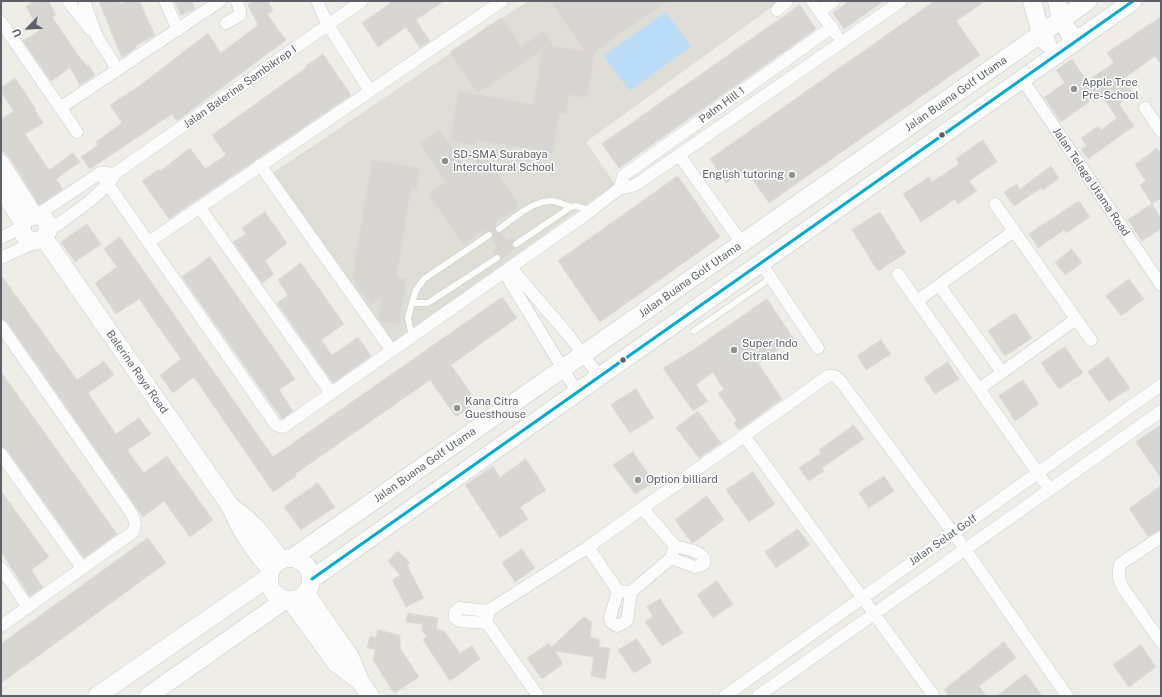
<!DOCTYPE html>
<style>
body{margin:0}
#map{position:relative;width:1162px;height:697px;overflow:hidden;background:#eeede8;font-family:"Public Sans",sans-serif}
canvas{display:block}
.frame{position:absolute;inset:0;border:2px solid #5d6167;pointer-events:none}
.north{position:absolute;left:8px;top:8px;width:40px;height:40px;-webkit-text-stroke:3px #fff;paint-order:stroke;rotate:246deg;font-size:11px;font-weight:700;line-height:16px;text-align:center;color:#5d6167}
.north::after{content:'';display:block;margin:auto;width:14px;height:18px;background:#5d6167;clip-path:polygon(50% 0,100% 100%,50% 72%,0 100%)}
</style>
<div id="map">
<canvas width="1162" height="697"></canvas>
<div class="frame"></div>
<div class="north">U</div>
</div>
<script>
const ctx = document.querySelector('canvas').getContext('2d');
ctx.lineJoin = 'round';
function fillPath(path, color) {
  ctx.fillStyle = color;
  ctx.fill(path, 'evenodd');
}
function strokePath(path, color, width, dash) {
  ctx.strokeStyle = color;
  ctx.lineWidth = width;
  ctx.lineCap = dash ? 'butt' : 'round';
  ctx.setLineDash(dash || []);
  ctx.stroke(path);
}
function drawText(font, color, halo, rows, align = 'center') {
  ctx.font = font + ' "Public Sans",sans-serif';
  ctx.lineWidth = 3;
  ctx.setLineDash([]);
  ctx.textBaseline = 'middle';
  ctx.strokeStyle = halo;
  ctx.fillStyle = color;
  for (const [text, x, y, turn = 0] of rows) {
    ctx.save();
    ctx.translate(x, y);
    ctx.rotate((+turn || 0) * Math.PI / 180);
    ctx.textAlign = isNaN(turn) ? turn : align;
    if (halo) ctx.strokeText(text, 0, 0);
    ctx.fillText(text, 0, 0);
    ctx.restore();
  }
}
fillPath(new Path2D(`
 M 528,1 L 780,1 L 586,142 L 615,184 L 386,348 L 264,179 Z`), '#deddd6');
fillPath(new Path2D(`
 M 666,12 L 691,47 L 629,91 L 604,55 Z`), '#bcddf8');
const building = new Path2D(`
 M 35,1 L 48,1 L 56,15 L 52,17 L 78,55 L 87,66 L 89,65 L 95,75 L 80,85 L 70,68 L 51,81 L 23,41 L 39,31 L 26,6 Z
 M 99,1 L 118,1 L 120,4 L 127,1 L 139,1 L 155,35 L 135,46 L 136,48 L 122,57 Z
 M 175,1 L 192,1 L 195,9 L 181,15 Z
 M 254,1 L 268,1 L 273,11 L 267,14 L 286,40 L 177,121 L 172,114 L 90,169 L 81,157 L 98,145 L 96,142 L 122,123 L 110,105 L 142,84 L 208,33 L 221,53 L 258,25 L 248,5 Z
 M 394,1 L 444,1 L 416,20 L 430,41 L 420,48 L 406,27 L 378,47 L 362,23 Z
 M 550,1 L 667,1 L 595,52 L 587,98 L 569,95 L 566,115 L 559,114 L 553,153 L 475,140 L 479,146 L 450,141 L 458,91 L 533,104 L 542,50 L 477,93 L 450,52 L 502,17 L 522,47 L 543,31 L 554,46 L 585,51 Z
 M 850,1 L 884,1 L 844,29 L 833,13 Z
 M 935,1 L 985,1 L 956,21 L 980,55 L 769,203 L 745,169 L 726,183 L 710,159 Z
 M 800,5 L 816,29 L 619,168 L 602,144 Z
 M 1161,17 L 1161,64 L 1155,56 L 1123,79 L 1134,94 L 1119,104 L 1134,126 L 1088,159 L 1081,149 L 1087,146 L 1081,138 L 1098,126 L 1101,130 L 1117,118 L 1100,94 L 1061,122 L 1044,97 L 1065,83 L 1056,70 L 1072,59 L 1087,81 L 1114,63 L 1107,53 Z
 M 323,54 L 351,95 L 169,219 L 142,181 L 159,169 L 160,171 L 190,148 L 205,169 L 226,155 L 212,135 L 307,67 L 306,66 Z
 M 15,78 L 36,109 L 35,110 L 43,123 L 25,134 L 49,170 L 73,153 L 80,162 L 56,179 L 63,189 L 39,205 L 10,158 L 1,150 L 1,119 L 14,111 L 1,92 L 1,88 Z
 M 440,130 L 466,168 L 485,155 L 520,206 L 495,223 L 496,232 L 501,233 L 507,240 L 512,237 L 514,240 L 512,246 L 516,248 L 501,259 L 501,255 L 494,254 L 492,250 L 497,247 L 491,239 L 493,234 L 491,231 L 485,230 L 463,245 L 428,194 L 446,182 L 420,144 Z
 M 983,140 L 997,162 L 969,181 L 977,191 L 958,204 L 955,199 L 921,222 L 903,194 L 929,177 L 932,182 L 959,164 L 956,159 Z
 M 1157,148 L 1161,153 L 1161,198 L 1152,204 L 1140,185 L 1146,181 L 1135,165 Z
 M 372,160 L 420,168 L 417,190 L 411,189 L 397,277 L 407,279 L 399,325 L 381,322 L 378,319 L 382,295 L 371,304 L 352,279 Z
 M 1051,166 L 1059,178 L 1043,190 L 1041,188 L 1014,206 L 1004,192 L 1017,184 L 1020,189 Z
 M 678,176 L 720,237 L 600,322 L 558,261 Z
 M 1079,201 L 1090,217 L 1066,233 L 1064,230 L 1038,248 L 1029,234 Z
 M 1152,204 L 1161,218 L 1161,229 L 1142,241 L 1128,220 Z
 M 265,212 L 287,243 L 265,261 L 274,274 L 262,283 L 233,242 L 246,234 L 242,228 Z
 M 880,212 L 906,253 L 878,271 L 852,230 Z
 M 87,224 L 101,244 L 75,262 L 61,242 Z
 M 120,237 L 273,457 L 502,297 L 517,318 L 451,365 L 477,402 L 456,417 L 430,380 L 295,474 L 296,476 L 273,492 L 194,377 L 173,393 L 160,375 L 181,359 L 139,299 L 116,314 L 95,283 L 117,267 L 104,249 Z
 M 1072,249 L 1082,263 L 1065,275 L 1055,262 Z
 M 210,257 L 295,379 L 279,390 L 293,411 L 282,419 L 182,277 Z
 M 301,263 L 344,324 L 321,340 L 332,355 L 358,337 L 371,356 L 333,383 L 277,303 L 288,295 L 278,280 Z
 M 1,275 L 77,380 L 104,361 L 114,375 L 88,393 L 116,434 L 139,418 L 151,434 L 127,450 L 144,473 L 167,456 L 213,520 L 190,537 L 164,501 L 143,517 L 7,322 L 1,318 Z
 M 1129,279 L 1144,299 L 1121,316 L 1106,296 Z
 M 767,299 L 794,339 L 758,363 L 782,399 L 739,430 L 734,423 L 737,421 L 718,393 L 724,390 L 713,372 L 696,385 L 708,401 L 693,411 L 663,368 L 690,352 Z
 M 1015,313 L 1032,338 L 1005,356 L 988,331 Z
 M 881,340 L 891,354 L 866,370 L 857,356 Z
 M 1065,347 L 1083,373 L 1059,389 L 1041,363 Z
 M 1108,357 L 1130,388 L 1109,402 L 1088,372 Z
 M 948,362 L 959,379 L 935,394 L 924,378 Z
 M 1,372 L 117,534 L 84,558 L 7,450 L 1,447 Z
 M 1023,380 L 1039,404 L 1015,421 L 999,396 Z
 M 636,389 L 654,418 L 630,433 L 611,405 Z
 M 698,411 L 721,443 L 699,458 L 676,428 Z
 M 854,425 L 864,439 L 822,468 L 824,471 L 809,481 L 799,468 L 821,453 L 819,450 Z
 M 1161,425 L 1161,478 L 1136,442 Z
 M 633,452 L 654,482 L 635,494 L 613,465 Z
 M 526,459 L 546,490 L 520,507 L 528,519 L 500,538 L 465,485 L 493,466 L 500,477 Z
 M 753,472 L 775,504 L 749,522 L 726,490 Z
 M 884,476 L 894,491 L 869,508 L 859,493 Z
 M 318,483 L 335,507 L 301,530 L 284,507 Z
 M 1161,486 L 1161,530 L 1148,536 L 1129,509 Z
 M 1,491 L 49,557 L 31,570 L 43,587 L 30,596 L 1,552 Z
 M 707,496 L 724,520 L 693,543 L 691,542 L 675,520 Z
 M 798,529 L 810,545 L 776,568 L 765,552 Z
 M 148,538 L 166,563 L 1,683 L 1,644 Z
 M 522,549 L 535,568 L 515,582 L 502,563 Z
 M 398,551 L 410,563 L 407,565 L 424,598 L 406,607 L 392,580 L 400,575 L 388,561 Z
 M 717,581 L 733,604 L 713,618 L 697,595 Z
 M 660,599 L 683,633 L 662,646 L 645,622 L 653,617 L 647,607 Z
 M 408,613 L 438,618 L 436,629 L 444,631 L 460,653 L 472,646 L 480,659 L 450,681 L 423,640 L 427,637 L 422,630 L 423,624 L 406,622 Z
 M 584,617 L 592,622 L 590,637 L 600,640 L 599,647 L 610,648 L 605,679 L 591,676 L 594,657 L 555,651 L 563,664 L 542,679 L 527,658 L 549,643 L 551,647 Z
 M 378,630 L 400,635 L 400,648 L 419,677 L 394,693 L 373,660 L 375,650 L 367,648 L 370,636 L 376,637 Z
 M 637,639 L 652,662 L 634,673 L 618,650 Z
 M 1004,642 L 1016,658 L 979,686 L 986,696 L 949,696 L 944,690 Z
 M 1141,645 L 1156,667 L 1129,687 L 1113,665 Z
 M 1026,674 L 1042,696 L 997,696 Z`);
fillPath(building, '#d7d6d3');
strokePath(building, '#dddcd8', 1);
const lane = new Path2D(`
 M 499,229 C 514,218 533,200 553,201 C 559,202 565,205 571,207
 M 516,244 L 571,207 L 575,206 L 591,210
 M 412,303 L 416,290 L 424,279 L 489,235
 M 694,331 L 771,278
 M 412,337 L 408,318 L 412,303 L 428,303 L 497,258`);
const street = new Path2D(`
 M 68,1 L 91,30
 M 84,1 L 97,37 L 118,70
 M 165,1 L 178,30
 M 317,1 L 328,25 L 370,91
 M 812,1 L 836,34
 M 777,10 L 787,1
 M 820,11 L 834,1
 M 1,22 L 77,132
 M 226,23 L 240,15 L 240,11 L 237,1
 M 1022,79 L 1161,285
 M 60,108 L 220,1
 M 1145,108 L 1161,131
 M 679,155 L 742,243
 M 260,165 L 392,351
 M 100,173 L 276,425 L 283,427 L 585,215 L 620,188 L 628,187 L 637,184 L 901,1
 M 620,188 L 623,176 L 832,27
 M 995,204 L 1091,340
 M 200,208 L 331,393
 M 36,216 L 100,173 L 108,173
 M 47,232 C 72,214 99,198 117,172 L 362,1
 M 1,238 L 23,226
 M 149,242 L 502,1
 M 1,258 L 37,241
 M 761,263 L 818,348
 M 511,268 L 570,337 L 599,376
 M 504,272 L 577,392
 M 898,274 L 1050,490
 M 939,285 L 1002,372
 M 917,301 L 1014,231
 M 1,326 L 132,514 C 135,521 136,525 133,532 L 1,626
 M 979,389 L 1076,319
 M 745,437 L 934,696
 M 1,454 L 82,568
 M 1161,537 L 1120,564 C 1118,574 1118,579 1123,588 L 1161,642
 M 588,547 L 618,591 L 631,592 L 671,558 L 675,546 L 643,509
 M 671,558 L 695,567 L 704,564 C 708,551 684,549 675,546
 M 1,568 L 28,607
 M 618,591 L 610,617 L 611,622 L 617,626 L 627,621 L 631,592
 M 488,614 L 487,623 L 538,696
 M 487,623 L 459,621 L 455,618 L 455,612 L 460,608 L 488,611 L 588,547 L 828,376 C 835,374 838,378 842,383 L 965,549 L 1067,696
 M 725,696 L 1161,385
 M 758,696 L 1161,411`);
const secondary = new Path2D(`
 M 1032,1 L 1041,34 L 1047,43
 M 1057,1 L 1061,20 L 1075,41
 M 1,164 L 34,216
 M 1,187 L 21,219
 M22 228a13 13 0 1 1 26 0a13 13 0 1 1-26 0Z
 M 44,238 L 231,507 C 241,532 254,550 271,570
 M 231,507 C 253,521 266,540 281,560
 M269 579a21 21 0 1 1 42 0a21 21 0 1 1-42 0Z
 M 292,558 L 1088,1
 M 312,579 L 1133,1
 M 306,594 L 350,657 L 360,681 L 370,696
 M 291,601 L 336,663 L 360,681
 M 97,696 L 269,577
 M 148,696 L 285,600`);
strokePath(lane, '#cbcbca', 7);
strokePath(street, '#cbcbca', 13);
strokePath(secondary, '#c9cac9', 19);
strokePath(lane, '#fcfcfc', 6);
strokePath(street, '#fcfcfc', 12);
strokePath(secondary, '#fcfcfc', 18);
strokePath(new Path2D(`
 M 312,579 L 1133,1`), '#00a9ce', 3);
for (const [x, y, r, color] of [
 [1074,89,4,"#909294"],
 [942,135,3.5,"#5d6167"],
 [445,161,4,"#909294"],
 [792,175,4,"#909294"],
 [734,350,4,"#909294"],
 [623,360,3.5,"#5d6167"],
 [457,408,4,"#909294"],
 [638,480,4,"#909294"]
]) {
  const dot = new Path2D();
  dot.arc(x, y, r, 0, 2 * Math.PI);
  ctx.fillStyle = color;
  ctx.fill(dot);
  strokePath(dot, '#fff', 1.5);
}
drawText('11px', '#5d6167', '#fff', [
 ["Apple Tree",1082,83],
 ["Pre-School",1082,96],
 ["SD-SMA Surabaya",453,155],
 ["Intercultural School",453,168],
 ["English tutoring",784,175,"right"],
 ["Super Indo",742,344],
 ["Citraland",742,357],
 ["Kana Citra",465,402],
 ["Guesthouse",465,415],
 ["Option billiard",646,480]
], 'left');
drawText('11px', '#5d6167', '#fff', [
 ["Jalan Balerina Sambikrep I",240,87,-35],
 ["Jalan Buana Golf Utama",956,94,-35],
 ["Palm Hill 1",722,105,-36],
 ["Jalan Telaga Utama Road",1091,182,56],
 ["Jalan Buana Golf Utama",690,280,-35],
 ["Balerina Raya Road",137,372,55],
 ["Jalan Buana Golf Utama",425,465,-35],
 ["Jalan Selat Golf",943,540,-35]
]);
</script>
